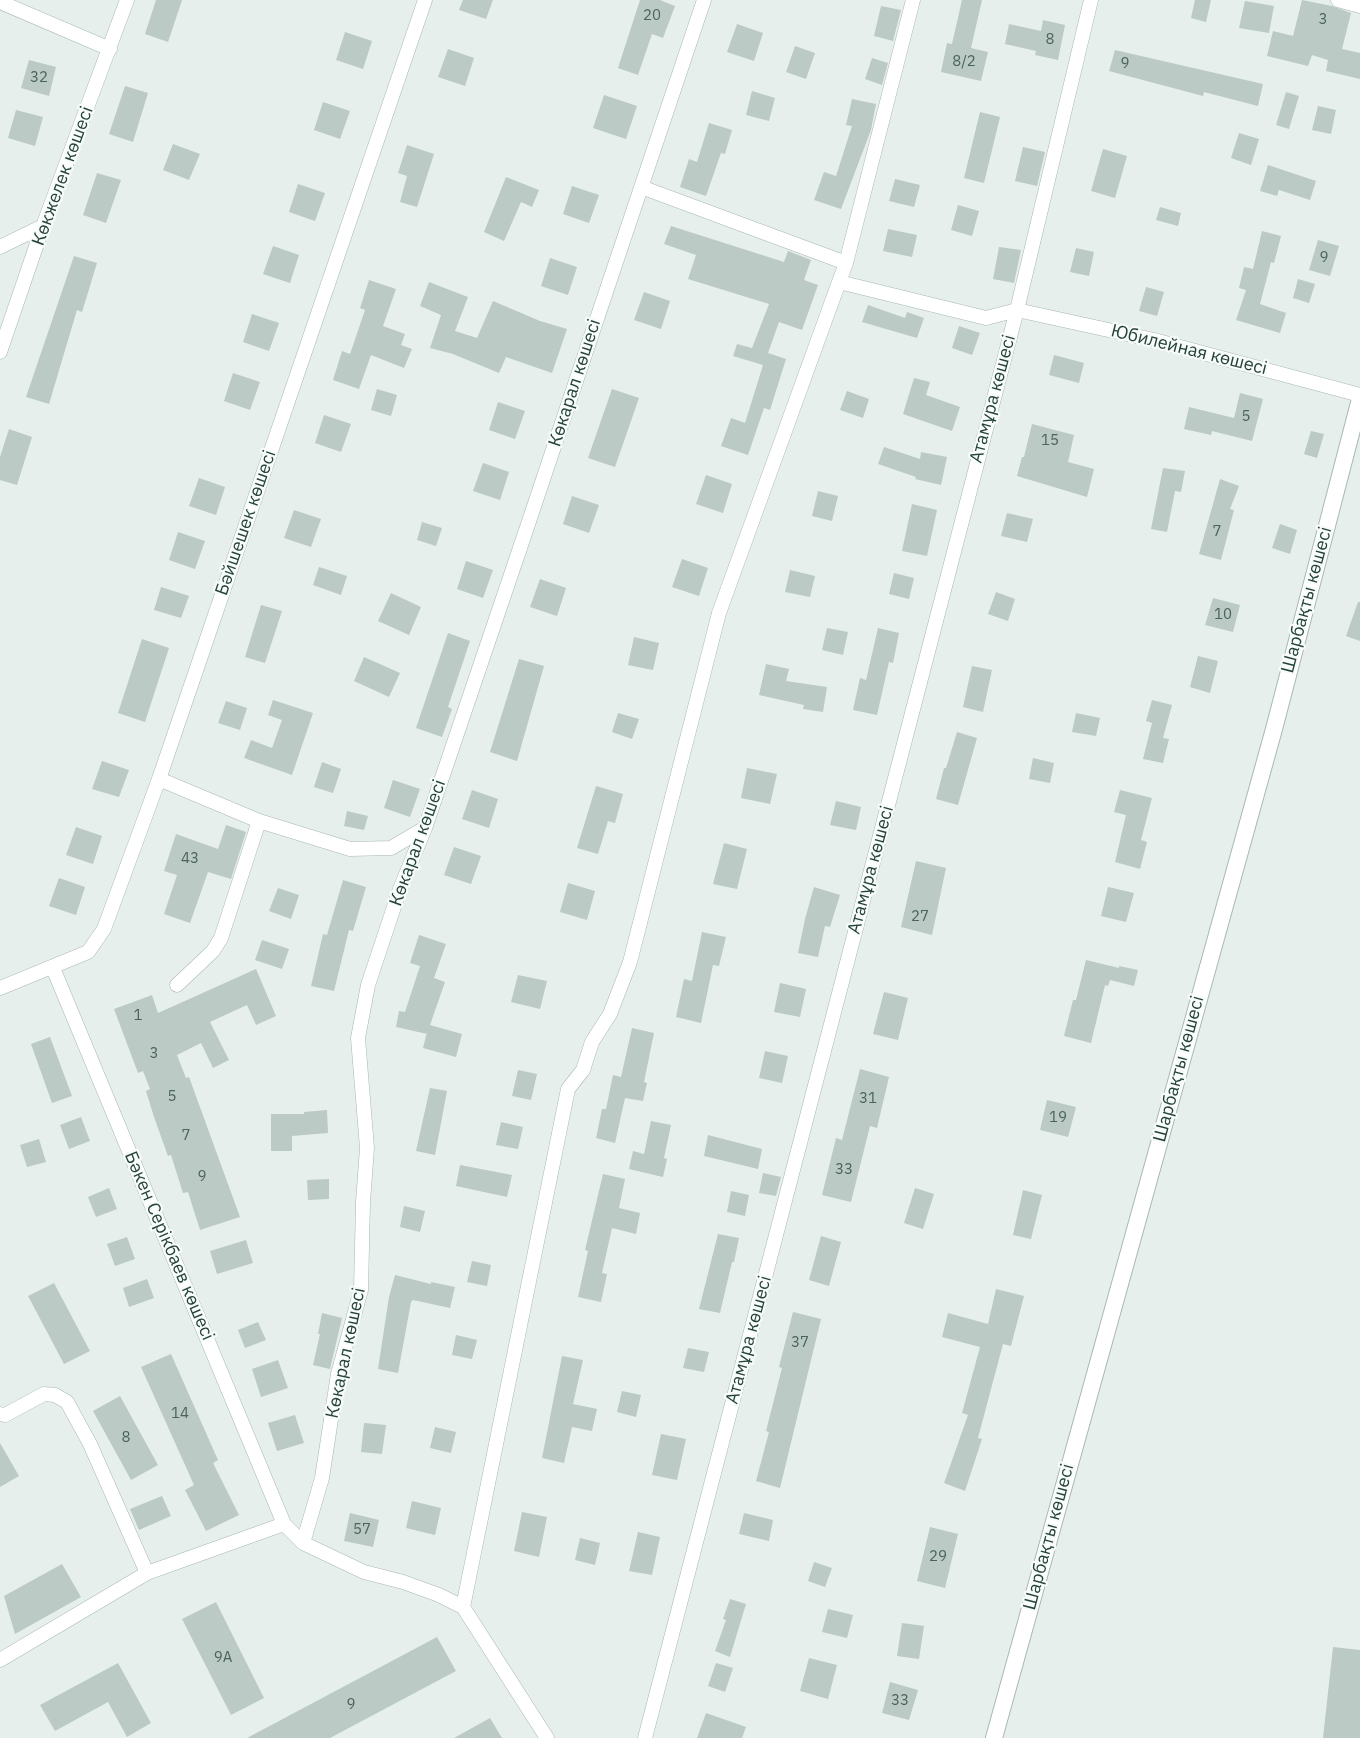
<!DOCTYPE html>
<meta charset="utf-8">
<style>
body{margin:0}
canvas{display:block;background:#e6efeb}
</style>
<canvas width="1360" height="1738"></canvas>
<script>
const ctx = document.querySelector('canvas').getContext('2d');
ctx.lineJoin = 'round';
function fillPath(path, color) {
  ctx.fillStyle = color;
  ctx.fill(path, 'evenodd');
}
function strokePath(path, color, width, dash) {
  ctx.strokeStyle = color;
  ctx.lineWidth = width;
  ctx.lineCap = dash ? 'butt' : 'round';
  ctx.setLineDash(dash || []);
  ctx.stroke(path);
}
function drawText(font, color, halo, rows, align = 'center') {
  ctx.font = font + ' "IBM Plex Sans",sans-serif';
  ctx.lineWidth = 4.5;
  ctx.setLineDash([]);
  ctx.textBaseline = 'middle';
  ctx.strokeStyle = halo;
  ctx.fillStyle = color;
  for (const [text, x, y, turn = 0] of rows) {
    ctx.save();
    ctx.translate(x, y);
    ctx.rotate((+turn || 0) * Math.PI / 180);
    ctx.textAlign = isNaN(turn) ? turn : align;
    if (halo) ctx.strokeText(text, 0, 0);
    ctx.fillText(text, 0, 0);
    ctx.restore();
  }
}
fillPath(new Path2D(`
 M 156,0 L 182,0 L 168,42 L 145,34 Z
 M 463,0 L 493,0 L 486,19 L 459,10 Z
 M 640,0 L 660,0 L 675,6 L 663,38 L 652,34 L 638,75 L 618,68 Z
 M 962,0 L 982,0 L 971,48 L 988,52 L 981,81 L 941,72 L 947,43 L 952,44 Z
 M 1195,0 L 1211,0 L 1206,22 L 1191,18 Z
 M 1302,0 L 1332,6 L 1351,13 L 1342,49 L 1360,53 L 1360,79 L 1326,71 L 1328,60 L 1312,55 L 1308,66 L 1267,56 L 1273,31 L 1293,36 Z
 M 1245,1 L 1274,6 L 1269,33 L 1239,28 Z
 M 881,6 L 901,10 L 893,41 L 874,36 Z
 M 1043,20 L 1065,25 L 1058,60 L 1035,55 L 1036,51 L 1005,44 L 1009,24 L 1041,31 Z
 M 737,24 L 763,33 L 754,61 L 727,52 Z
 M 345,32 L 372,41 L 363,69 L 336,60 Z
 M 795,46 L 815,53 L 806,79 L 786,72 Z
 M 448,49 L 474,58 L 465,86 L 438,77 Z
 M 1115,50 L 1263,84 L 1258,106 L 1204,92 L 1203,96 L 1109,71 Z
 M 872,58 L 888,63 L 882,85 L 865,79 Z
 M 29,60 L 56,67 L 49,96 L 21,88 Z
 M 125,86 L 148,93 L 133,142 L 109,134 Z
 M 752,91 L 775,98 L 769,121 L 746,115 Z
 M 1286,92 L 1299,96 L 1289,129 L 1276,125 Z
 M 604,95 L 637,106 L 626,139 L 593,128 Z
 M 852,99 L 876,104 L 871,130 L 841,209 L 814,200 L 824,172 L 836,176 L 852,126 L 846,125 Z
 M 323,102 L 350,111 L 340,139 L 314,130 Z
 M 1318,106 L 1336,110 L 1331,134 L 1312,130 Z
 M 16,110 L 43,117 L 35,146 L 8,138 Z
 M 980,112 L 1000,117 L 984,183 L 964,178 Z
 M 709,123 L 732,130 L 725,154 L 721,153 L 706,196 L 680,187 L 689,159 L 697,162 Z
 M 1239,133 L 1259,139 L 1251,165 L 1231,158 Z
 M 173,144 L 200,154 L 189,180 L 163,170 Z
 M 407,145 L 434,154 L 417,207 L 400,202 L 407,176 L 398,173 Z
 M 1023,147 L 1045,152 L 1037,186 L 1015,181 Z
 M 1103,149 L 1127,156 L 1115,198 L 1091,191 Z
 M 1268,165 L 1316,181 L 1310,200 L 1279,190 L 1277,196 L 1260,191 Z
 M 97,173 L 121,180 L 106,223 L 83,215 Z
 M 506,177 L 539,190 L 532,207 L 521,202 L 504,241 L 484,232 Z
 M 895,179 L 920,185 L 914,207 L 889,201 Z
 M 298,184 L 325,193 L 315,221 L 289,212 Z
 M 572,186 L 599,195 L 589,223 L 563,214 Z
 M 958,205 L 979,211 L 972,236 L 951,230 Z
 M 1160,207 L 1181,213 L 1178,226 L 1156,220 Z
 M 671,226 L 784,262 L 788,251 L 811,260 L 804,280 L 818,285 L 802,330 L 779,322 L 768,353 L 786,359 L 770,410 L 764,408 L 748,455 L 721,446 L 731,418 L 745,423 L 763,365 L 733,356 L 737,344 L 752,348 L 769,304 L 688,279 L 696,255 L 664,244 Z
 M 888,229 L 917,235 L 912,257 L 883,251 Z
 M 1262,231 L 1281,236 L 1274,263 L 1271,262 L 1260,304 L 1286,313 L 1280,333 L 1236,320 L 1246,290 L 1239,288 L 1244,267 L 1253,269 Z
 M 1318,240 L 1339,246 L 1330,276 L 1309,270 Z
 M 273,246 L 299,255 L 290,283 L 263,274 Z
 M 999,247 L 1021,250 L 1014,283 L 993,279 Z
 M 1076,248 L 1094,252 L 1089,276 L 1070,272 Z
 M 74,256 L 97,263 L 82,312 L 77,310 L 49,404 L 26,397 Z
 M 550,258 L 577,267 L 568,295 L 541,286 Z
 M 1298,279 L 1315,284 L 1309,303 L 1293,298 Z
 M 369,280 L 396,289 L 383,326 L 405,334 L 401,345 L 412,349 L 404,368 L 371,355 L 359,389 L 333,380 L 342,351 L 350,354 L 365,310 L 360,308 Z
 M 429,282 L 468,297 L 455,331 L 477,338 L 493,301 L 540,321 L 567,329 L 552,373 L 506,357 L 499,373 L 453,354 L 430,348 L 441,315 L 420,306 Z
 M 1146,287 L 1164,292 L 1157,316 L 1139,311 Z
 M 644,292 L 670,301 L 661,329 L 634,320 Z
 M 868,305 L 905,318 L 907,312 L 924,318 L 917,338 L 862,322 Z
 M 252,314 L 279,323 L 269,351 L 243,342 Z
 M 959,326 L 980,333 L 972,355 L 952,348 Z
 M 1054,355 L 1084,363 L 1079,383 L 1049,375 Z
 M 233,373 L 260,382 L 250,410 L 224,401 Z
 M 914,378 L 930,382 L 926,395 L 960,407 L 952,431 L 903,414 Z
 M 377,389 L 397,395 L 391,416 L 371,410 Z
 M 612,389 L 639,398 L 615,467 L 588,458 Z
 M 847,391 L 869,399 L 863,418 L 840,410 Z
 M 1240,393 L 1263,399 L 1252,441 L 1212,431 L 1211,435 L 1184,429 L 1189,407 L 1234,418 Z
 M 498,402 L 525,411 L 515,439 L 489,430 Z
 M 324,415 L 351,424 L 341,452 L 315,443 Z
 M 1032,424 L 1074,435 L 1068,462 L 1094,469 L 1087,497 L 1017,476 L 1022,457 L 1024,457 Z
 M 9,429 L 32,437 L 17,485 L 0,480 L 0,457 Z
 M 1311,431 L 1324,434 L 1317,458 L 1304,454 Z
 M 884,447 L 920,459 L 921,452 L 947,457 L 941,485 L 915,479 L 916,477 L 878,464 Z
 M 483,463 L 509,472 L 500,500 L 473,491 Z
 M 1163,468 L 1185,471 L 1181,492 L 1175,491 L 1167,532 L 1151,529 Z
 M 706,475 L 732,484 L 723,513 L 696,504 Z
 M 199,478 L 225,487 L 216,515 L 189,506 Z
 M 1220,479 L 1239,486 L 1230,509 L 1234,510 L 1221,560 L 1199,554 Z
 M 818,491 L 838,496 L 832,521 L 812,516 Z
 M 572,496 L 599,505 L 589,533 L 563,524 Z
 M 912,504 L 937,510 L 927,556 L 902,551 Z
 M 294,510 L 321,519 L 311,547 L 284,538 Z
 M 1007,513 L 1033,519 L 1027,542 L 1001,536 Z
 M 422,522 L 442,528 L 436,546 L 417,540 Z
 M 1280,524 L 1297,530 L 1290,554 L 1272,548 Z
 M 178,532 L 205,541 L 195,569 L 169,560 Z
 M 682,559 L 708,568 L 699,596 L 672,587 Z
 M 466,561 L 493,570 L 483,598 L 457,589 Z
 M 319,567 L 347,576 L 341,595 L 313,585 Z
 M 790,570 L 815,576 L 810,597 L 785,592 Z
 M 894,573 L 914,578 L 909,599 L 889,594 Z
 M 540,579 L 566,588 L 557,616 L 530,607 Z
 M 161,587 L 189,596 L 181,618 L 154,610 Z
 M 996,592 L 1015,599 L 1008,621 L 988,614 Z
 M 391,593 L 421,607 L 409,635 L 378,621 Z
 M 1213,598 L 1240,605 L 1233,632 L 1205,625 Z
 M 1358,602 L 1360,602 L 1360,641 L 1346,636 Z
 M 261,605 L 282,611 L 265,663 L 245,657 Z
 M 827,628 L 848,632 L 843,655 L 822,650 Z
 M 878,628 L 899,633 L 893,663 L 889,662 L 877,715 L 853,710 L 860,678 L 866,680 Z
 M 448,633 L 470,641 L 448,707 L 452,709 L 442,737 L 416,728 Z
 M 634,637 L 659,643 L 653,670 L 628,665 Z
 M 142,639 L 169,648 L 145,722 L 118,713 Z
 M 1198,656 L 1218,661 L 1210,693 L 1190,687 Z
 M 364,657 L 400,673 L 389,697 L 354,681 Z
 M 519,659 L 544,666 L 517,761 L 490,752 Z
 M 766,664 L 789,669 L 786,681 L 827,687 L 823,712 L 803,709 L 804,705 L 759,695 Z
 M 972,666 L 992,670 L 983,712 L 963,707 Z
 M 273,700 L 313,713 L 292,775 L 244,758 L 251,740 L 272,748 L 282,720 L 268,715 Z
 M 1152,700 L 1172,705 L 1163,738 L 1169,739 L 1163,763 L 1143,759 L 1152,723 L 1146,721 Z
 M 226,701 L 247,708 L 240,730 L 218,723 Z
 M 618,713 L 639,719 L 632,739 L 612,732 Z
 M 1076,713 L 1100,718 L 1096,736 L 1072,732 Z
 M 957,732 L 977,738 L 958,805 L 936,799 L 944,768 L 946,768 Z
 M 1033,758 L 1054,763 L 1050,783 L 1029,779 Z
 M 102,761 L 129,770 L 119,797 L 92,789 Z
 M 322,762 L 341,769 L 333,793 L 314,787 Z
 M 747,768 L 777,774 L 770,804 L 741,798 Z
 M 393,780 L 420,789 L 410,817 L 384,808 Z
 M 596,786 L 623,794 L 615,823 L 608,821 L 598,854 L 577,848 Z
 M 472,790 L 498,799 L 489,828 L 462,819 Z
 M 1120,790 L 1152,798 L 1141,840 L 1147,842 L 1140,869 L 1115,862 L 1126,815 L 1114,812 Z
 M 836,801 L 861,807 L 856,830 L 830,825 Z
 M 347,811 L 368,816 L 364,830 L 344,826 Z
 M 226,825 L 246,832 L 231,879 L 208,872 L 190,923 L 164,914 L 177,875 L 164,871 L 176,834 L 218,849 Z
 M 76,827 L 102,836 L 93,864 L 66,855 Z
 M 724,843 L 747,849 L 737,889 L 713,884 Z
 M 454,847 L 481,856 L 471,884 L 444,875 Z
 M 916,861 L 946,868 L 932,935 L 901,927 Z
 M 59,878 L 85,887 L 76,915 L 49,906 Z
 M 343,880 L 366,887 L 353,931 L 349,930 L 334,991 L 311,986 L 323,934 L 327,935 Z
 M 568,883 L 595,891 L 587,920 L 560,912 Z
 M 814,887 L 840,895 L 830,927 L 825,926 L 818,957 L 798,953 L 805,919 Z
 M 1108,887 L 1134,893 L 1126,922 L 1101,916 Z
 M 278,888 L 299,895 L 291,919 L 269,911 Z
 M 702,932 L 726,937 L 719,966 L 713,965 L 701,1023 L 676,1017 L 684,979 L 692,981 Z
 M 419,935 L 446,944 L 434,978 L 445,982 L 430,1025 L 462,1034 L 456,1057 L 423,1048 L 427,1032 L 427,1034 L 396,1027 L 399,1011 L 405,1012 L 420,966 L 410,963 Z
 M 262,940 L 289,949 L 282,969 L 255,960 Z
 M 1086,960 L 1119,968 L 1119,966 L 1138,970 L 1134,986 L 1110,980 L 1108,986 L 1105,985 L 1091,1043 L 1064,1036 L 1073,1000 L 1076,1000 Z
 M 256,969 L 276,1016 L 256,1025 L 247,1005 L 210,1022 L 229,1060 L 213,1068 L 201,1043 L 177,1055 L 186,1078 L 189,1077 L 240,1217 L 200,1230 L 188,1192 L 183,1193 L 171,1155 L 168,1156 L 154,1117 L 146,1091 L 150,1089 L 143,1071 L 138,1073 L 114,1009 L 152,995 L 158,1013 Z
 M 518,975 L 547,981 L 540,1009 L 511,1002 Z
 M 780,983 L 806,989 L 800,1017 L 774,1012 Z
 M 884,992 L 908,998 L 898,1040 L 873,1034 Z
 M 632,1028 L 654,1033 L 644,1082 L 647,1083 L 643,1101 L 625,1098 L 615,1143 L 596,1138 L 602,1109 L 606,1109 L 613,1075 L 621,1077 Z
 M 50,1037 L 72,1096 L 52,1103 L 31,1044 Z
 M 765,1051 L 788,1056 L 782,1083 L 759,1078 Z
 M 860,1069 L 889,1077 L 877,1128 L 870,1126 L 851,1202 L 822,1195 L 836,1138 L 842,1140 Z
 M 518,1070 L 537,1074 L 531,1100 L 512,1096 Z
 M 430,1088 L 447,1091 L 435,1155 L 416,1151 Z
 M 1047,1100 L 1076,1107 L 1068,1137 L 1040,1130 Z
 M 327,1110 L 328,1133 L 292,1136 L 292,1151 L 271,1151 L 271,1114 L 304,1114 L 304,1112 Z
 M 81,1117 L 90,1141 L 69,1149 L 60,1125 Z
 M 651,1121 L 671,1125 L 664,1158 L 667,1159 L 663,1177 L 629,1169 L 633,1151 L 644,1154 Z
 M 501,1122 L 523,1127 L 518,1149 L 496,1145 Z
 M 708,1135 L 762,1149 L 758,1169 L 704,1156 Z
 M 39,1139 L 46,1162 L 27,1167 L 20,1145 Z
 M 460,1165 L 512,1175 L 507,1197 L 456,1186 Z
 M 763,1173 L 781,1177 L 776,1196 L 759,1193 Z
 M 603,1174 L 625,1179 L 619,1208 L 640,1213 L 636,1234 L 612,1228 L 602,1273 L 607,1274 L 601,1302 L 578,1297 L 588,1251 L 585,1250 Z
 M 329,1179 L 329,1199 L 308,1200 L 307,1180 Z
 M 109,1188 L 117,1209 L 96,1217 L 88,1197 Z
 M 915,1188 L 934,1194 L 923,1229 L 904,1223 Z
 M 1023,1190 L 1042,1195 L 1031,1239 L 1013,1235 Z
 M 731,1191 L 749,1195 L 745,1216 L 727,1212 Z
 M 404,1206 L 425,1211 L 420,1232 L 400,1227 Z
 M 718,1234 L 739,1238 L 734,1262 L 732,1262 L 720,1313 L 699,1309 Z
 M 821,1236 L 841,1242 L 829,1286 L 809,1280 Z
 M 127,1237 L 135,1259 L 115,1266 L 107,1244 Z
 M 246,1240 L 253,1263 L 217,1274 L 210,1251 Z
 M 472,1261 L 491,1265 L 487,1286 L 467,1282 Z
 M 395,1275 L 431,1284 L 431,1282 L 455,1287 L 450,1308 L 413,1300 L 411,1302 L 398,1373 L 378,1369 L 389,1297 Z
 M 147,1279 L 154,1298 L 129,1307 L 123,1288 Z
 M 54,1283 L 90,1351 L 64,1364 L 28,1296 Z
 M 996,1289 L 1024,1296 L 1011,1346 L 1003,1344 L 978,1438 L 982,1439 L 965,1491 L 944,1483 L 968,1415 L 962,1413 L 980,1347 L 942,1337 L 948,1313 L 988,1324 Z
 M 793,1312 L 821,1319 L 780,1488 L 756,1481 L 769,1432 L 766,1431 L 782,1368 L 779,1367 Z
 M 322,1313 L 342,1318 L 330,1369 L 313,1365 L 320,1334 L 318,1334 Z
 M 258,1322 L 266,1340 L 245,1348 L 238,1330 Z
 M 456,1335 L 477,1340 L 472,1359 L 452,1355 Z
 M 688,1348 L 709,1352 L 704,1372 L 683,1368 Z
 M 171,1354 L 218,1460 L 213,1463 L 239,1515 L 206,1531 L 185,1490 L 194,1485 L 141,1367 Z
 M 562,1356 L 583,1360 L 573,1404 L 597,1409 L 592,1431 L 572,1427 L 564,1463 L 542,1458 Z
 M 278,1360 L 288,1388 L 261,1397 L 252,1369 Z
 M 622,1391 L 641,1395 L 636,1417 L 617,1412 Z
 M 120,1396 L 158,1465 L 131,1480 L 93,1411 Z
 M 295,1415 L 304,1443 L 277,1451 L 268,1423 Z
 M 364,1423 L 386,1425 L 382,1454 L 361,1452 Z
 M 435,1427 L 456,1432 L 451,1453 L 430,1448 Z
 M 661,1434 L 686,1439 L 677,1480 L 652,1475 Z
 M 0,1443 L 19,1476 L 0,1487 Z
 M 162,1496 L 171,1516 L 139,1530 L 130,1509 Z
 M 412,1501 L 441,1508 L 435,1535 L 406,1528 Z
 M 522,1512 L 547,1517 L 539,1557 L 514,1551 Z
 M 350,1513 L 379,1520 L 373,1547 L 344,1541 Z
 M 744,1513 L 773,1520 L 769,1541 L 739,1534 Z
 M 930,1527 L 958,1534 L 945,1588 L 917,1581 Z
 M 638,1532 L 660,1537 L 652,1575 L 629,1571 Z
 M 580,1538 L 600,1543 L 595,1565 L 575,1560 Z
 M 814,1562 L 832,1568 L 825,1587 L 808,1581 Z
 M 62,1564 L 81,1597 L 15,1634 L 4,1596 Z
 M 730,1599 L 746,1604 L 730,1657 L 715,1651 L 726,1620 L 723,1619 Z
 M 216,1602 L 264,1698 L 231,1715 L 182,1619 Z
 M 828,1609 L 853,1615 L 847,1638 L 822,1632 Z
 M 902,1623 L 924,1626 L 919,1659 L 897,1656 Z
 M 437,1637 L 456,1671 L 330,1738 L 247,1738 Z
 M 1333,1647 L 1360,1650 L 1360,1738 L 1323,1738 Z
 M 809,1658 L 837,1665 L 828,1699 L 800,1691 Z
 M 118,1663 L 151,1723 L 127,1737 L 108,1702 L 55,1731 L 40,1705 Z
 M 716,1663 L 733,1668 L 725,1692 L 708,1686 Z
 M 890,1682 L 918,1690 L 909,1720 L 882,1713 Z
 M 706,1713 L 746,1727 L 742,1738 L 697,1738 Z
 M 490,1718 L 502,1738 L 454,1738 Z`), '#bbcac4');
const minor = new Path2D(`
 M 1338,0 L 1360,6
 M 0,2 L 110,49
 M 641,187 L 846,263
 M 0,247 L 43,226
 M 839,282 L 846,263 L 913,0
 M 0,352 L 43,226 L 127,0
 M 159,779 L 259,821 L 350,849 L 391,848 L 425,828
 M 53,968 L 284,1524
 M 177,985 L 213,951 L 221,938 L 259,821
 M 0,988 L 88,952 L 104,929 L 159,779 L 425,0
 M 0,1414 L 5,1415 L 44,1394 L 55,1395 L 67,1402 L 90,1444 L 147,1573
 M 303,1543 L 364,1572 L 403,1582 L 439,1595 L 463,1607
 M 0,1660 L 147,1573 L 284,1524 L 303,1543 L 322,1478 L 338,1374 L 361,1290 L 363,1202 L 367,1148 L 358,1038 L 368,985 L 400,889 L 425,828 L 519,551 L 704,0
 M 547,1738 L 463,1607 L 568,1089 L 583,1070 L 592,1042 L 610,1014 L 630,962 L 719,613 L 839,282 L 986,318 L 1017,310 L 1154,340 L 1360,395
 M 645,1738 L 1017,310 L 1091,0`);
const tertiary = new Path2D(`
 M 994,1738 L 1274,729 L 1360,399`);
strokePath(minor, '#a8b8b2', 15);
strokePath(tertiary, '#a8b8b2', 18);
strokePath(minor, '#fff', 14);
strokePath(tertiary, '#fff', 16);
drawText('15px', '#4a645c', null, [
 ["20",652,16],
 ["3",1323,20],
 ["8",1050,40],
 ["8/2",964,62],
 ["9",1125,64],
 ["32",39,78],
 ["9",1324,258],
 ["5",1246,417],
 ["15",1050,441],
 ["7",1217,532],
 ["10",1223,615],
 ["43",190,859],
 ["27",920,917],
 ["1",138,1016],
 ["3",154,1054],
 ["5",172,1097],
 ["31",868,1099],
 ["19",1058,1118],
 ["7",186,1136],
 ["33",844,1170],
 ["9",202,1177],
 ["37",800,1343],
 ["14",180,1414],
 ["8",126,1438],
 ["57",362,1530],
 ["29",938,1557],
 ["9А",223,1658],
 ["33",900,1701],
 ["9",351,1705]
]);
drawText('18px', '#24423a', '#f7fbf9', [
 ["Көкжелек көшесі",63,176,-70],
 ["Юбилейная көшесі",1189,350,14],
 ["Көкарал көшесі",575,383,-72],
 ["Атамұра көшесі",993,399,-75],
 ["Бәйшешек көшесі",246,523,-71],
 ["Шарбақты көшесі",1307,600,-75],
 ["Көкарал көшесі",418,843,-70],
 ["Атамұра көшесі",871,870,-75],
 ["Шарбақты көшесі",1179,1069,-75],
 ["Бәкен Серікбаев көшесі",169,1246,67],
 ["Атамұра көшесі",749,1340,-75],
 ["Көкарал көшесі",346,1353,-78],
 ["Шарбақты көшесі",1049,1537,-75]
]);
</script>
